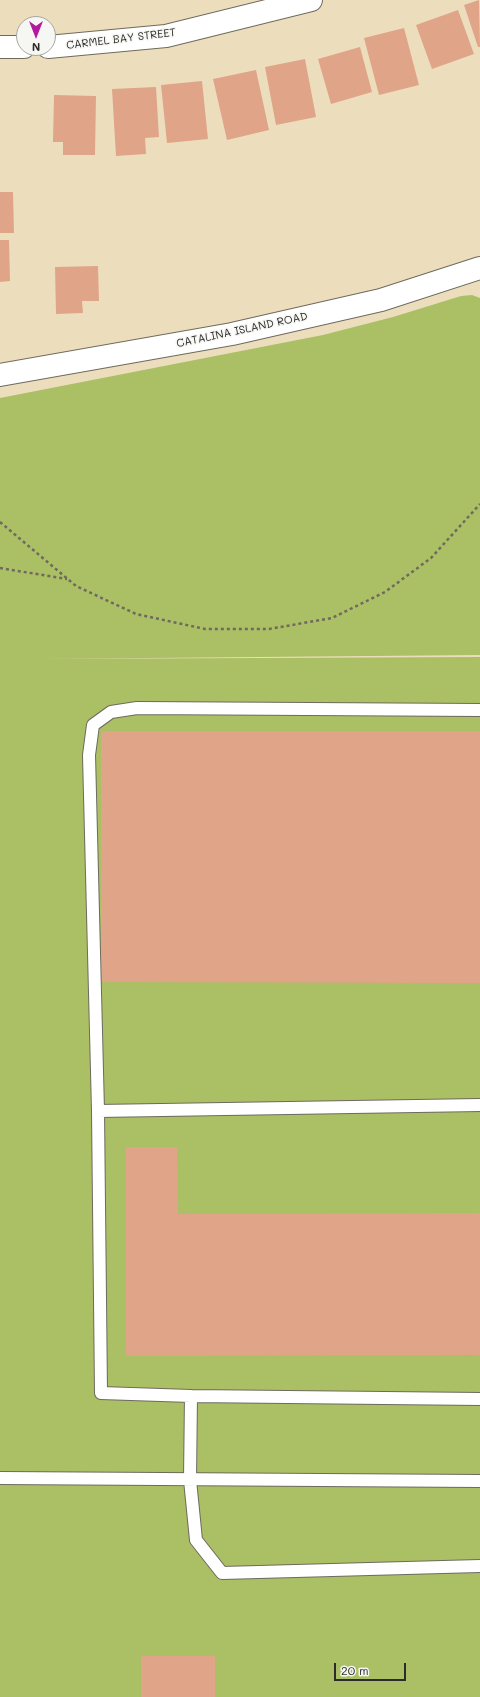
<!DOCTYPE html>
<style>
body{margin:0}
#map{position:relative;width:480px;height:1697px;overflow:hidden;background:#ecdebc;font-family:Mali,sans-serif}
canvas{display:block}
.north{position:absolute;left:16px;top:16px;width:40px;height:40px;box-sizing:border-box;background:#f6f6f2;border:1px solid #a5a5a2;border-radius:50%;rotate:180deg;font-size:11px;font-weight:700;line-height:16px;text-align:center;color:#2b2b2b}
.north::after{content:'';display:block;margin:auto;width:14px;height:18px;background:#b5179e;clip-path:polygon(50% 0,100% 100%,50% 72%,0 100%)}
.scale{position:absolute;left:334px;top:1663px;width:72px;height:18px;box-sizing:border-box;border:2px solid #2b2b2b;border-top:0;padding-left:5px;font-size:12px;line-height:14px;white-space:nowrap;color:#2b2b2b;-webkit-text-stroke:3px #f6f6f2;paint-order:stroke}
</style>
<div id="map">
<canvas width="480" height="1697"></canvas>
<div class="north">N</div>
<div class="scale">20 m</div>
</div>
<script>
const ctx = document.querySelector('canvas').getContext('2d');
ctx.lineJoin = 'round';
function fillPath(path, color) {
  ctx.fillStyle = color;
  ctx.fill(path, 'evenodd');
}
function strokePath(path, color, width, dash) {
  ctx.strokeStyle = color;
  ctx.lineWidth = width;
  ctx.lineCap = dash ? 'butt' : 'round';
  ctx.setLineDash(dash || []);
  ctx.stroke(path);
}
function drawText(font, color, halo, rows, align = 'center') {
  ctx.font = font + ' Mali,sans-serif';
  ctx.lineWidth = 3;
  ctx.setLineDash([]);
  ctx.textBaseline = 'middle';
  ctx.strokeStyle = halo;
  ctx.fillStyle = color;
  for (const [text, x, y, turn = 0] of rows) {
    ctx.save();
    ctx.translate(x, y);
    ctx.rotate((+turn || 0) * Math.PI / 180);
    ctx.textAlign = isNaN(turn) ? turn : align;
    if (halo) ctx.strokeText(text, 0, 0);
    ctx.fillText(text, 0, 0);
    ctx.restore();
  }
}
fillPath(new Path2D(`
 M 472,295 L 480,298 L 480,655 L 37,659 L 480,657 L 480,1697 L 0,1697 L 0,398 L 323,335 L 393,317 L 461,296 Z`), '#abbf64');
fillPath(new Path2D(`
 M 479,0 L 480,47 L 478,47 L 464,5 Z
 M 458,10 L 474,54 L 432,69 L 416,25 Z
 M 404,28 L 419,85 L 379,95 L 364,38 Z
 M 360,47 L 372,92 L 331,104 L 318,59 Z
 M 305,59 L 316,117 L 276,125 L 265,67 Z
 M 256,70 L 269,130 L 227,140 L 213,79 Z
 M 202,81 L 208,139 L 167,143 L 161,85 Z
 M 156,87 L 159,137 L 145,138 L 146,154 L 116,156 L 112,89 Z
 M 54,95 L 96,96 L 95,155 L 63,155 L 63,142 L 53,142 Z
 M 0,192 L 13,192 L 14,233 L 0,233 Z
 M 0,240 L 9,240 L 10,281 L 0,282 Z
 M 98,266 L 99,301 L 82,301 L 83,313 L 56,314 L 55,267 Z
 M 101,731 L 480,731 L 480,983 L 101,982 Z
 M 126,1147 L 177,1147 L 178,1214 L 480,1213 L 480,1355 L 126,1356 Z
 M 141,1656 L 215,1656 L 215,1697 L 141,1697 Z`), '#e0a489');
const lane = new Path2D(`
 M 480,710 L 137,708 L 111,712 L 93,725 L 89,755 L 98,1111 L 480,1105
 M 98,1111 L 101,1393 L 191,1396 L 190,1480 L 196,1540 L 222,1573 L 480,1566
 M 191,1396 L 480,1399
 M 0,1478 L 480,1481`);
const street = new Path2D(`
 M 0,47 L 24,47
 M 48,47 L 166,36 L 311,0
 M 0,375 L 232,334 L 381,300 L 480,268`);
strokePath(lane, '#6f6a5e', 14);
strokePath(street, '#6f6a5e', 24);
strokePath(new Path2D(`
 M 0,522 L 76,586 L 136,614 L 205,629 L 269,629 L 332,618 L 385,592 L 431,558 L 480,504
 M 0,568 L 67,579`), '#6f6a5e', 2.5, [3, 3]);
strokePath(lane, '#fff', 12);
strokePath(street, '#fff', 22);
drawText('11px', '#2b2b2b', '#f6f6f2', [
 ["CARMEL BAY STREET",121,39,-7],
 ["CATALINA ISLAND ROAD",242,330,-12]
]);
</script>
